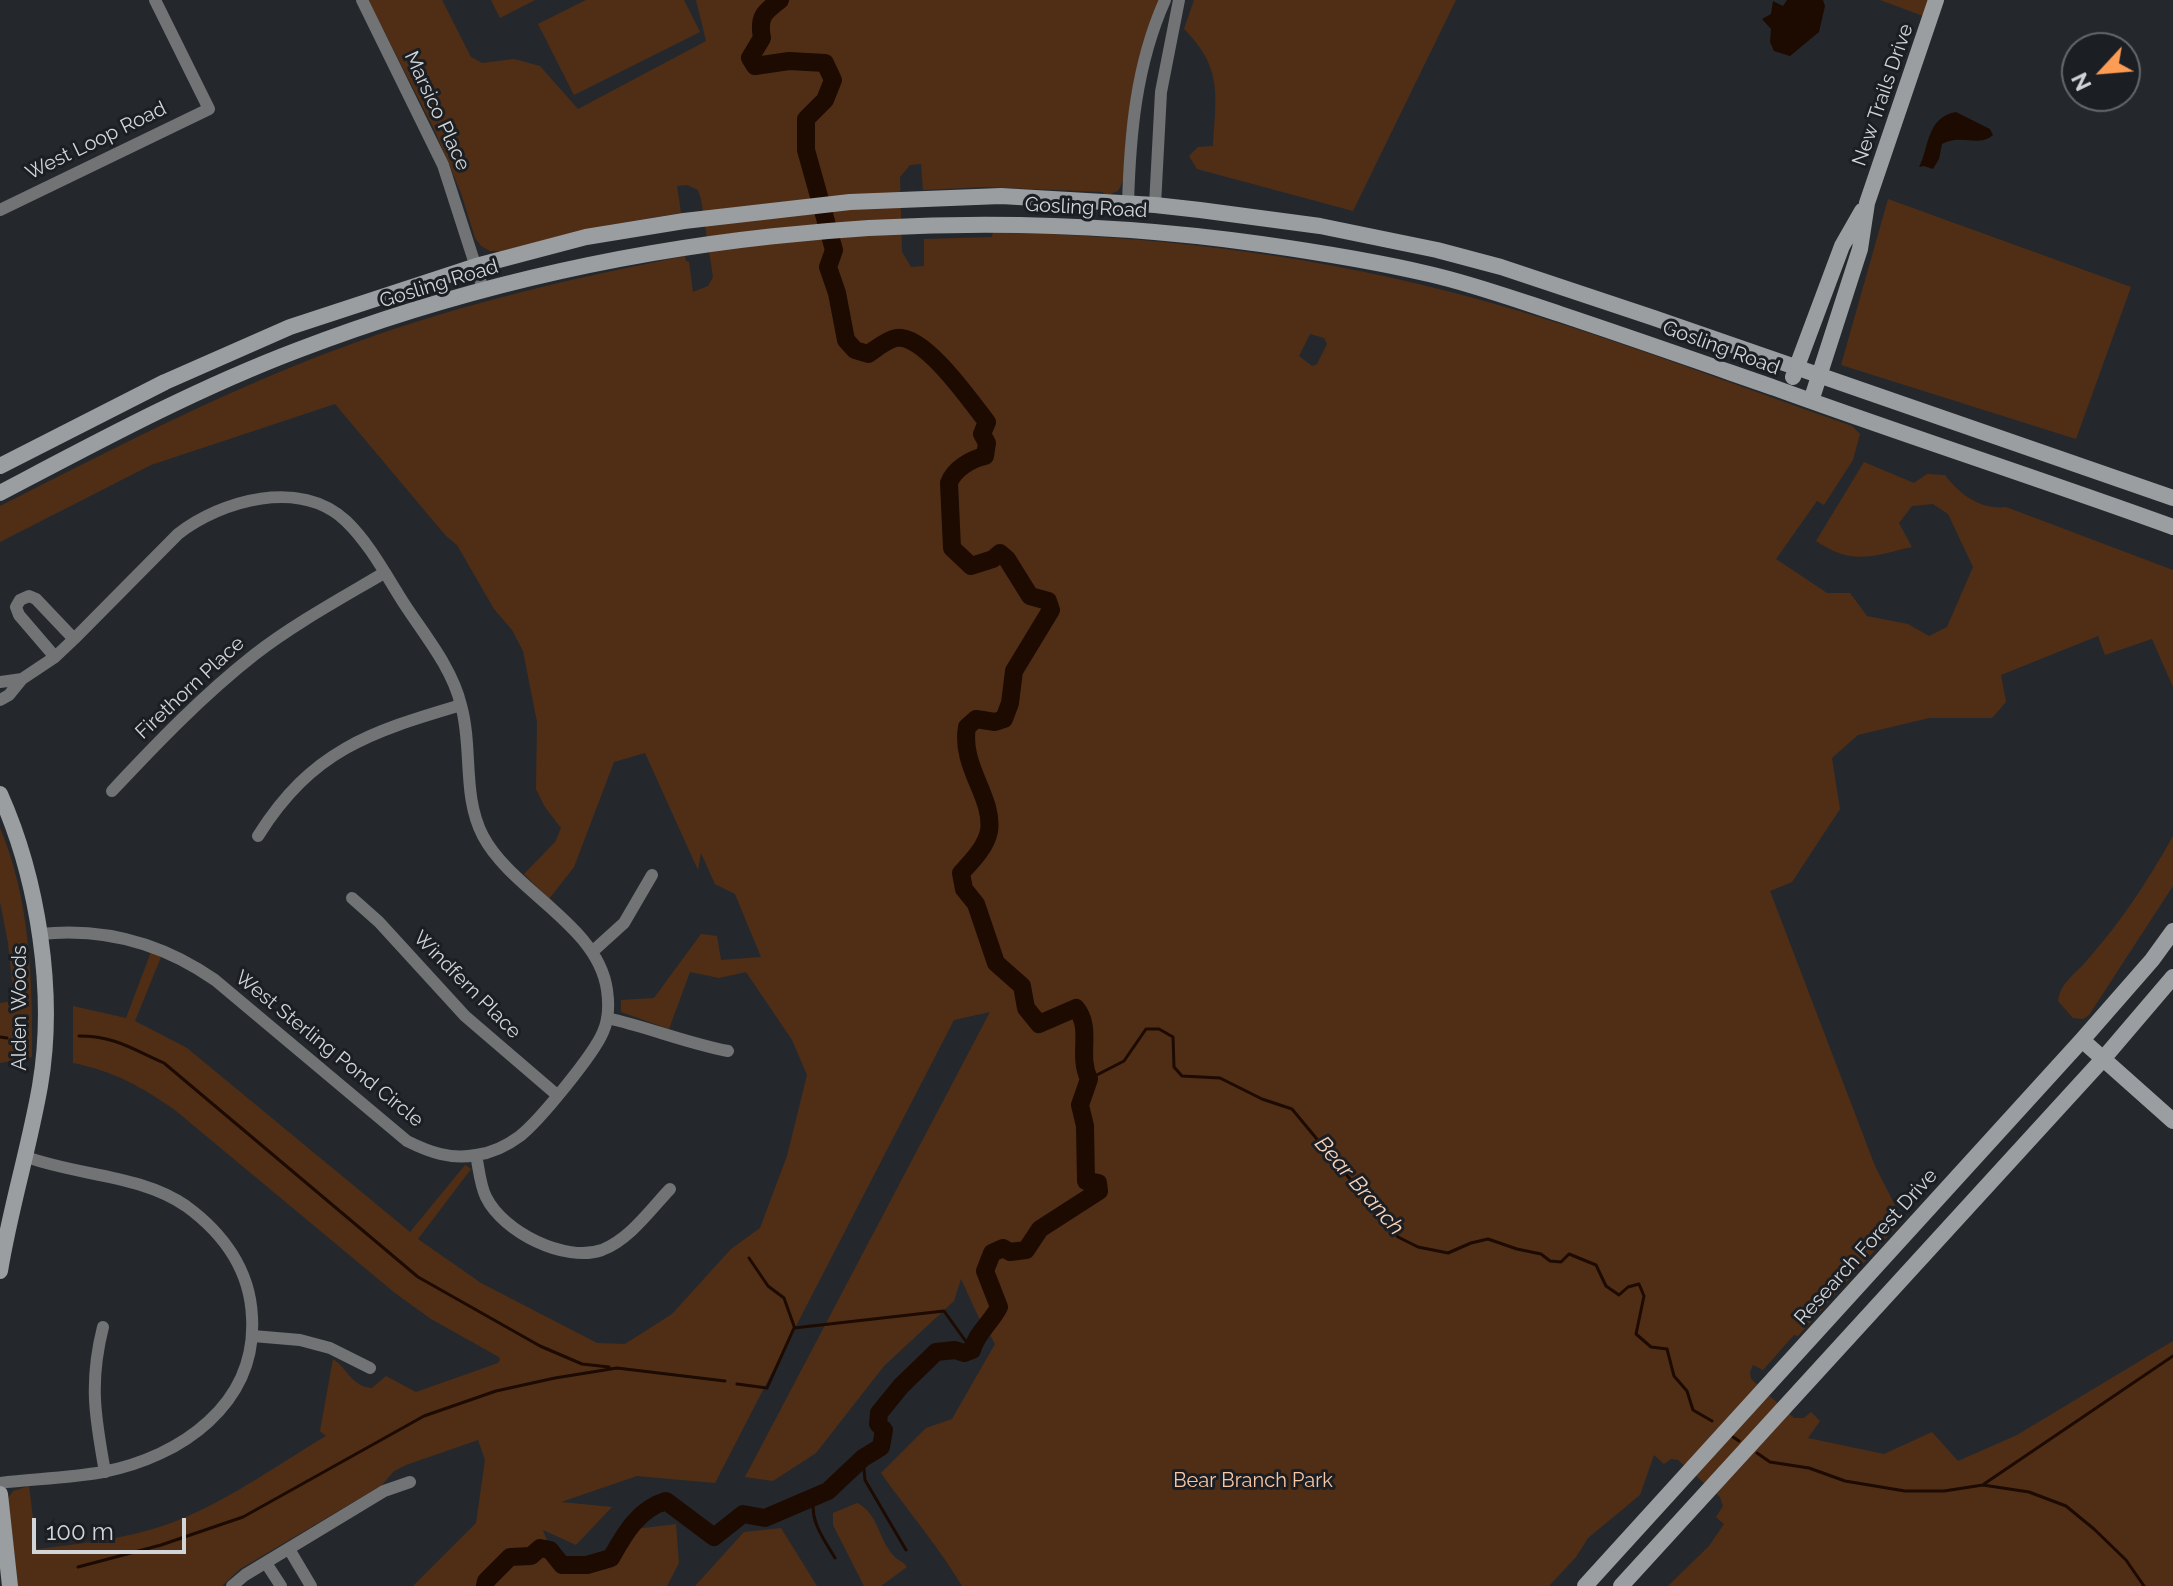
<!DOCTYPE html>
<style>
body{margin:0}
#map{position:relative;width:2173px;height:1586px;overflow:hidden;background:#24282c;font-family:Raleway,sans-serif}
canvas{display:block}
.north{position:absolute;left:2061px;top:32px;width:80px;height:80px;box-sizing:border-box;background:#1b1f23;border:2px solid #64686b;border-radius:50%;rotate:244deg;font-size:22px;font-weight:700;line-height:32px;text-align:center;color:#d2d5d7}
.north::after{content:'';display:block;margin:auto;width:28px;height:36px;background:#fd9c55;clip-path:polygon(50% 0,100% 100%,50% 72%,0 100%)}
.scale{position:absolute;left:32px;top:1518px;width:154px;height:36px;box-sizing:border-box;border:4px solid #d2d5d7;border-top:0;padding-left:10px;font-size:24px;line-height:28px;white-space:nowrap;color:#d2d5d7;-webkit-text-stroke:6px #1b1f23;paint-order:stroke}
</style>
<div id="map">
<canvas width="2173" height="1586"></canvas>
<div class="north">N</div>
<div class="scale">100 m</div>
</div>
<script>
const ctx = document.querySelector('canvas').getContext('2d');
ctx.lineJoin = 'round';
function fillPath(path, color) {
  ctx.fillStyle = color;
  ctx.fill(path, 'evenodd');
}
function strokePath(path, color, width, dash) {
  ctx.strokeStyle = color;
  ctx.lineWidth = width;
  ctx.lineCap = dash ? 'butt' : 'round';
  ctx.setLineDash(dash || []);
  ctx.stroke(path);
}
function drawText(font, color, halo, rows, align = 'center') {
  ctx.font = font + ' Raleway,sans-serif';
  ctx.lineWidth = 6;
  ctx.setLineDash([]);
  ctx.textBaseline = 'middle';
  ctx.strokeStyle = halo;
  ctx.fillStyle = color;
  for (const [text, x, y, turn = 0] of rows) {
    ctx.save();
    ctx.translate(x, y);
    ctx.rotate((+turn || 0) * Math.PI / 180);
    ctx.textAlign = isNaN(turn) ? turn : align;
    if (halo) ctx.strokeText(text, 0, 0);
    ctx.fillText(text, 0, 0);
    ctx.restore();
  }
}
fillPath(new Path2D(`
 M 368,0 L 442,0 L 471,57 L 482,63 L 514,59 L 540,66 L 578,109 L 706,41 L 696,0 L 1160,0 C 1144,49 1129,96 1125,148 C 1125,163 1126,179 1118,191 L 1105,196 L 1103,192 L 984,187 L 923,190 L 921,164 L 910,165 L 900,177 L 902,252 L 911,267 L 924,266 L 924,239 L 992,237 L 993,232 C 1145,236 1295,252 1443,290 C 1582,325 1717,379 1852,426 L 1860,434 L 1853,460 L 1824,505 L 1817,501 L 1776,559 L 1827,593 L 1850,593 L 1867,616 L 1908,624 L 1929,636 L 1947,627 L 1973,567 L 1948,514 L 1933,504 L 1912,506 L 1899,523 L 1912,547 C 1872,556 1853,566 1816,541 L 1864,462 L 1914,483 L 1927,474 L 1945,475 C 1960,495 1981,510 2006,507 L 2173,570 L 2173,687 L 2152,639 L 2105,655 L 2098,636 L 2001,675 L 2006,702 L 1992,718 L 1929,718 L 1858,735 L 1832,758 L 1840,809 L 1792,882 L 1770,891 L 1875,1166 L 1900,1215 L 1896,1227 L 1798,1336 L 1794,1335 L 1763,1370 L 1753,1365 L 1750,1372 L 1751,1379 L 1794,1418 L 1804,1418 L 1811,1412 L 1820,1421 L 1808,1438 L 1884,1454 L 1932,1432 L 1958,1461 L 2017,1435 L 2173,1341 L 2173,1586 L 1668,1586 L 1709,1546 L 1724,1524 L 1716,1517 L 1723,1506 L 1720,1497 L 1678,1460 L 1671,1459 L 1664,1464 L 1654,1455 L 1640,1495 L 1588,1538 L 1576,1557 L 1549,1586 L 962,1586 C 938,1546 908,1511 881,1473 L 926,1428 L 952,1419 L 995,1344 L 989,1333 L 992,1330 L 979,1318 L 961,1279 L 954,1301 L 884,1366 L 816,1453 L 773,1481 L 745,1477 L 990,1012 L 954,1020 L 715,1483 L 637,1476 L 561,1502 L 612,1507 L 576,1545 L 543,1530 L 558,1571 L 597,1568 L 636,1529 L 676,1524 L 679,1563 L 667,1586 L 413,1586 L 476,1523 L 485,1460 L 478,1440 L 406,1465 L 394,1471 L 382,1485 L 240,1569 L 222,1586 L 18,1586 L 8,1498 L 13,1491 L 29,1486 L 37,1549 C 85,1543 136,1538 181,1519 C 232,1498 279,1464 326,1436 L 320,1431 L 333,1359 C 348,1369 352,1387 372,1388 L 386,1376 L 416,1392 L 498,1363 L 500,1360 L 499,1357 L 431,1319 L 395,1293 L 176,1111 C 143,1087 113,1071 73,1063 L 73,1006 L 126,1018 L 151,952 L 161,957 L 135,1021 L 187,1048 L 410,1232 L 465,1165 L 471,1169 L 418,1239 L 481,1283 L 597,1343 L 625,1344 L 672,1314 L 731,1249 L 760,1228 L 787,1156 L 807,1075 L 792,1040 L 746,972 L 719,978 L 690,972 L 669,1029 L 621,1012 L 621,1000 L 654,998 L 701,934 L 717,936 L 721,960 L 761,957 L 735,894 L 715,884 L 701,853 L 698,870 L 645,753 L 614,762 L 574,867 L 549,899 L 524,874 L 555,842 L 561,828 L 545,807 L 536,789 L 537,722 L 523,651 L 512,630 L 494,609 L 457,545 L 446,536 L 335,404 L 151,465 L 0,542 L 0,506 C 117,447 233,386 357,342 C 464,303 574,278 685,256 L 686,261 L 689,262 L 693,292 L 708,286 L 713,277 L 701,199 L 698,190 L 687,185 L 677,186 L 681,213 L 609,225 L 502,251 L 490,251 L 481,246 L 475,238 L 461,193 L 434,129 ZM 1310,334 L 1324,338 L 1327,344 L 1317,364 L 1312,366 L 1299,356 Z
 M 491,0 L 535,0 L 500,18 Z
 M 586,0 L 684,0 L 700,32 L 574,95 L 538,24 Z
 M 1194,0 L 1456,0 L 1353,211 L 1197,169 L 1189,156 L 1198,147 L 1213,146 C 1216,95 1223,68 1184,29 Z
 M 1880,0 L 1928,0 L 1923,16 Z
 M 1888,199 L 2131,287 L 2076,439 L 1841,365 Z
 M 0,828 C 30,899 33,981 32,1057 L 0,1063 L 0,1003 L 14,1001 L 8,943 L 0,902 Z
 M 2173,836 L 2173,886 L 2089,1015 L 2083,1019 L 2073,1018 L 2058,1001 C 2060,985 2071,977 2082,966 C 2118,926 2147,883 2173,836 Z
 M 857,1503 C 878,1513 878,1538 893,1555 C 897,1560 903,1561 907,1567 L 881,1586 L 864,1586 L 833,1525 L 833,1513 Z
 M 781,1528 L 817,1586 L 695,1586 L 744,1532 Z`), '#502e16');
fillPath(new Path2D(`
 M 1787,0 L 1823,0 L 1825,6 L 1819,32 L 1790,56 L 1774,51 L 1770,42 L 1771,29 L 1762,19 L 1771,14 L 1773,1 L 1783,6 Z
 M 1956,112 L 1990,129 L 1993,135 C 1979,148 1961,133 1942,144 L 1939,159 L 1933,169 L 1924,166 L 1919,167 C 1929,149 1926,117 1956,112 Z`), '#1d0b01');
strokePath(new Path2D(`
 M 79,1036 C 115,1036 132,1049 164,1063 L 418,1277 L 540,1346 L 582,1364 L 609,1367
 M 0,1037 L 7,1038
 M 1089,1079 L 1124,1061 L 1146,1029 L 1159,1029 L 1173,1037 L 1174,1067 L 1182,1076 L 1220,1078 L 1262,1099 L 1292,1109 L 1398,1237 L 1418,1247 L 1448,1253 L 1471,1243 L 1488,1239 L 1517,1249 L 1541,1254 L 1550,1261 L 1561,1262 L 1569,1254 L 1596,1265 L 1606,1286 L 1619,1295 L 1628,1287 L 1639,1284 L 1644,1296 L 1636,1334 L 1651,1347 L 1667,1349 L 1674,1376 L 1687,1391 L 1693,1410 L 1712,1421
 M 749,1258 L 768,1286 L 784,1298 L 794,1326
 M 737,1384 L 767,1388 L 794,1328 L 944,1311 L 972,1350
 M 1733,1437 L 1739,1441
 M 1757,1453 L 1770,1462 L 1809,1468 L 1845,1481 L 1905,1491 L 1944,1491 L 1983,1485 L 2029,1492 L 2066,1506 L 2094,1529 L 2126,1560 L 2144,1586
 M 863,1458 L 865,1480 L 906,1550
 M 1984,1484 L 2173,1356
 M 814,1497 C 809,1520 823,1538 835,1558
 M 78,1567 L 161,1545 L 243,1517 L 424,1416 L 496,1391 L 555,1378 L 617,1368 L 725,1381`), '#1d0b01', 3);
strokePath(new Path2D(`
 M 485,1586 L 486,1581 L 510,1557 L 531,1556 L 540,1548 L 550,1550 L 562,1565 L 587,1565 L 611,1558 C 624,1535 638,1509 666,1501 L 714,1537 L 743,1514 L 765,1518 L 828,1491 L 863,1458 L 881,1447 L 884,1430 L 878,1424 L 879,1413 L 901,1386 L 936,1352 L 955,1350 L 964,1353 L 972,1350 C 977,1332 991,1323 999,1307 L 985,1271 L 992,1253 L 1003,1248 L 1010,1252 L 1026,1250 L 1040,1229 L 1099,1191 L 1098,1183 L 1086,1181 L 1085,1126 L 1080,1105 L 1089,1079 C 1077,1054 1093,1029 1076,1008 L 1039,1024 L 1026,1008 L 1022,986 L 996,963 L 976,904 L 964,889 L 961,873 C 972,861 986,847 989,831 C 994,797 960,767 967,727 L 976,719 L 995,722 L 1004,719 L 1010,703 L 1014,671 L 1051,610 L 1048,601 L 1030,596 L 1007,559 L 1000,553 L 993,559 L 971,566 L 952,548 L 949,483 C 954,469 971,459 985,456 L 987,443 L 982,434 L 987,422 C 971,402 924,333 896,338 C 886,340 876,349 868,354 L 855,350 L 846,340 L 837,293 L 828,267 L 834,250 L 806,150 L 806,119 L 825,100 L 833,80 L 825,63 L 789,61 L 755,66 L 750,58 L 762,38 C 758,17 764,12 780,0`), '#1d0b01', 18);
strokePath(new Path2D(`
 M 362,0 L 443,165 L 483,289
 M 1128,204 C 1130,134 1136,65 1165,0
 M 1155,205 L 1161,92 L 1179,0
 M 0,210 L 209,109 L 155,0
 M 55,657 L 19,615 L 16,607 L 20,600 L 29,596 L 36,599 L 74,639
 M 0,682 L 22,679
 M 0,700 L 9,695 L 22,679 L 55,657 L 74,639 L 178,534 C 222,500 300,478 346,521 C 370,544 387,577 405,605 C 426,637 452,668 461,705 C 473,748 462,796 483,836 C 512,891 598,925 607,990 C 609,1004 609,1019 603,1032 C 594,1054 540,1120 520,1136 C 508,1145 492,1153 476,1155 C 451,1160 429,1152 407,1141 L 215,980 C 162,943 105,927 40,934
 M 112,791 C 157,743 202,696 254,655 C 294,624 340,599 384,573
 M 258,836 C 312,750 370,732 461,705
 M 352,898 L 379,922 L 465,1016 L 557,1095
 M 592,952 L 624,923 L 652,875
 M 607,1018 C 648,1027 686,1043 728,1051
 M 476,1155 C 479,1169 480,1185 486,1197 C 503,1232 565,1263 602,1250 C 630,1239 650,1210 670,1189
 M 103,1327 C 89,1382 95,1417 105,1472
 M 253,1336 L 300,1340 L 330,1348 L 370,1368
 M 0,1483 C 34,1479 69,1478 103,1472 C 181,1457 257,1404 252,1317 C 250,1270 223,1233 186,1206 C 140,1174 76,1176 24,1156
 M 289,1549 L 311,1586
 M 266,1563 L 281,1586
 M 232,1586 L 245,1575 L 384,1491 L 410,1482`), '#717375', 12);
strokePath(new Path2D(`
 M 1793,377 L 1842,246 L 1862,211
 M 1811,401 L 1860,249 L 1867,203 L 1936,0
 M 0,466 L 165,382 L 290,327 L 476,266 L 586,237 L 684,221 L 850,202 L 1001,196 L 1155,205 L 1200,210 L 1320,226 L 1437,250 L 1501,267 L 1654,318 L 2173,498
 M 0,493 C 97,442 195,389 298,350 C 604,233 937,199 1261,244 C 1317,252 1374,261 1429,274 C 1473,284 1517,300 1560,314 C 1632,338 1703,363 1775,388 C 1907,436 2041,479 2173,527
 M 0,794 C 38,879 56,993 40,1086 C 29,1149 10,1209 0,1271
 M 2082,1040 L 2173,1121
 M 0,1494 L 10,1586
 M 1585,1586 L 2082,1040 L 2152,960 L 2173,931
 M 1621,1586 L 2103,1059 L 2173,977`), '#9a9ea1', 16);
drawText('20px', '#d2d5d7', '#1b1f23', [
 ["New Trails Drive",1883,95,-71],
 ["Marsico Place",437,111,65],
 ["West Loop Road",96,141,-26],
 ["Gosling Road",1086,208,3],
 ["Gosling Road",439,284,-17],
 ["Gosling Road",1721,348,20],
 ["Firethorn Place",190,688,-43],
 ["Windfern Place",467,985,45],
 ["Alden Woods",20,1008,-90],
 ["West Sterling Pond Circle",329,1049,39],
 ["Research Forest Drive",1866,1247,-48]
]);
drawText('20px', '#fbc6a2', '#1b1f23', [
 ["Bear Branch Park",1253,1481]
]);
drawText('italic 22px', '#f7d3bc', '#1b1f23', [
 ["Bear Branch",1359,1186,49]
]);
</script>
